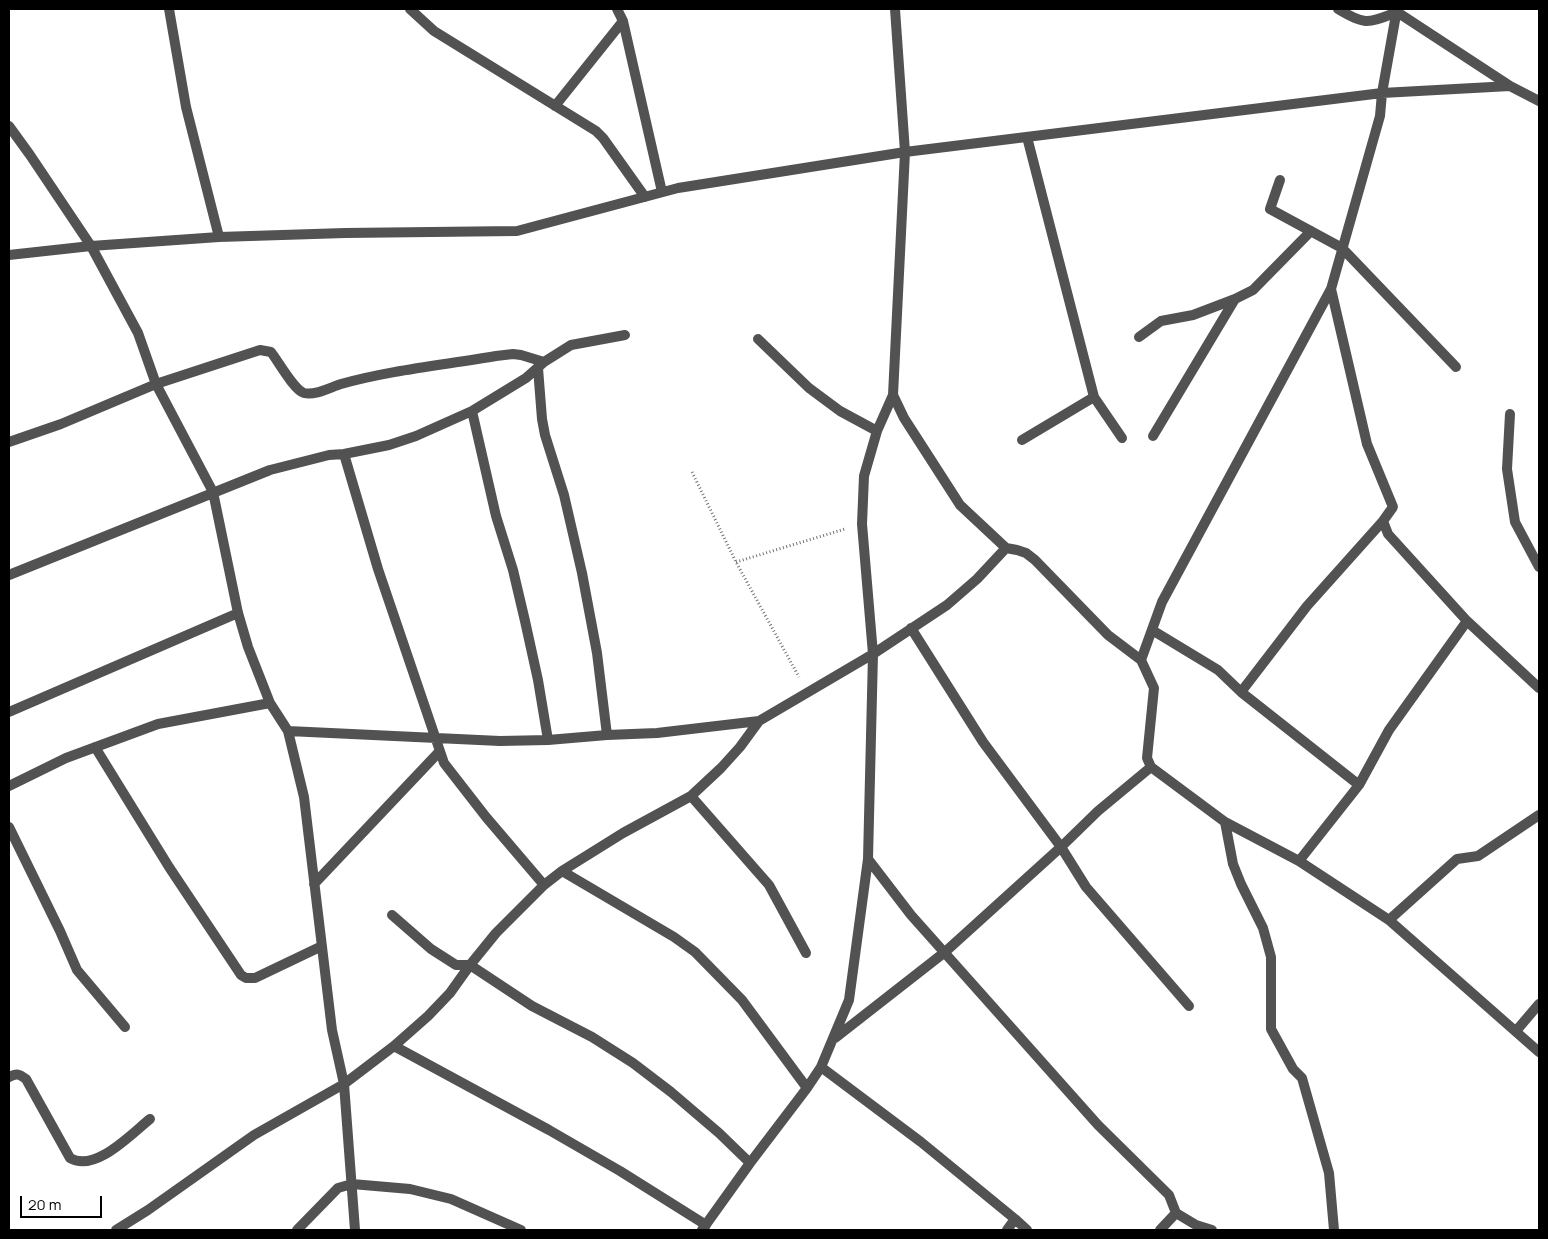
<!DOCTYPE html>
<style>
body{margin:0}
#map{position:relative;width:1548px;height:1239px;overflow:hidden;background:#fff;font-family:Manrope,sans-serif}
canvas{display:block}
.frame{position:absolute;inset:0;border:10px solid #000;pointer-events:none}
.scale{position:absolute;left:20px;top:1196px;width:82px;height:22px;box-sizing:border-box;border:2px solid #000;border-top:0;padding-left:6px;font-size:15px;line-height:18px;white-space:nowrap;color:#000;-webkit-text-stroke:4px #fff;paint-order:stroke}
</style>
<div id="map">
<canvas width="1548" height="1239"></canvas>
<div class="frame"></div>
<div class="scale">20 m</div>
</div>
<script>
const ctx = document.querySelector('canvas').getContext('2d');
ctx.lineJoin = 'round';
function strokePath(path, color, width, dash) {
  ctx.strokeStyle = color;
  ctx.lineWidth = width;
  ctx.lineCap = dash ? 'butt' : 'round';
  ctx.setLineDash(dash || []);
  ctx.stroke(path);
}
strokePath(new Path2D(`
 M 692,472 L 736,562 L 799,677
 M 736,562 L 845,529`), '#747474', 3, [1, 2.5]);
strokePath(new Path2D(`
 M 169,9 L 186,107 L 219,237
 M 410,9 L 434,31 L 596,131 L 603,138 L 645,197
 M 617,9 L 623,21 L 662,192
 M 895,9 L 905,152 L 893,395 L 904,418 L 960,505 L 1006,548 L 1017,550 L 1026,553 L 1035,560 L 1108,635 L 1141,660
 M 1338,9 C 1366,26 1368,23 1397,12 L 1510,86 L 1539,101
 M 1397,9 L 1382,93 L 1380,116 L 1331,289 L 1162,602 L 1141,660 L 1154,688 L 1147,758 L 1151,767 L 1225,822 L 1299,861 L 1389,920 L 1539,1052
 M 555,106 L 623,21
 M 9,126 L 30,155 L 91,246 L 138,333 L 156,384 L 213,492 L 238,613 L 248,647 L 270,703 L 288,731 L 304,797 L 332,1030 L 344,1084 L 355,1230
 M 1027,137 L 1094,397 L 1122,438
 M 1280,180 L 1270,209 L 1342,248 L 1456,367
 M 9,255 L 91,246 L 219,237 L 345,233 L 517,231 L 678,188 L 905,152 L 1382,93 L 1510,86
 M 1331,289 L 1367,444 L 1393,507 L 1383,521 L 1388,534 L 1467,621 L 1539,688
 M 1139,337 L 1161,321 L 1193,315 L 1235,299
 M 758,339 L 809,388 L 840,411 L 877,431
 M 538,368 L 542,419 L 545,435 L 564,495 L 582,573 L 597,653 L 607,735
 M 472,411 L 496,516 L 513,570 L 525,621 L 538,680 L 548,740
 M 1510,414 L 1507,469 L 1515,522 L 1539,567
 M 1153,436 L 1235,299 L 1253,290 L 1311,231
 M 1022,440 L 1094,397
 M 9,442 L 61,424 L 156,384 L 260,350 L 271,352 C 278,361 294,390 304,393 C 315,396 331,387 341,384 C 391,370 444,365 496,356 L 513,354 L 521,355 L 544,362
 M 344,454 L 378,569 L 444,763 L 486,817 L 544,885
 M 9,575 L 270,470 L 329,455 L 344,454 L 389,445 L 416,436 L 472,411 L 526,378 L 544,362 L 571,345 L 625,335
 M 911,628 L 983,742 L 1061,847 L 1086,887 L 1189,1006
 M 1152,630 L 1218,670 L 1241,692 L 1359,785 L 1299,861
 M 1241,692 L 1307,606 L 1383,521
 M 9,712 L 238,613
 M 288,731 L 500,741 L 548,740 L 607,735 L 657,733 L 759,721 L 873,654 L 947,605 L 977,579 L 1006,548
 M 95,747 L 169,867 L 241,975 L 246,978 L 255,978 L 322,946
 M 1359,785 L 1389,730 L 1467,621
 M 9,786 L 66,758 L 158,724 L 270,703
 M 691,796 L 769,885 L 806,953
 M 1225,822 L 1233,864 L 1241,884 L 1263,928 L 1271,957 L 1271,1029 L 1293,1069 L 1302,1078 L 1329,1173 L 1334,1230
 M 9,827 L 60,931 L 77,970 L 125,1027
 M 868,859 L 911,915 L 1098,1125 L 1169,1195 L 1176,1213 L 1196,1225 L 1212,1230
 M 562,871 L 674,937 L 695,952 L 742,1000 L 807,1088
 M 314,884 L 439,752
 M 392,915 L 431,949 L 456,965 L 470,965 L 532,1006 L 592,1037 L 633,1063 L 671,1092 L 719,1133 L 750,1163
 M 1389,920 L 1457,859 L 1478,856 L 1539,815
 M 1516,1031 L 1539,1004
 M 835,1038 L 945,952 L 1061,847 L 1098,811 L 1151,767
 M 394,1046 L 549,1130 L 620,1171 L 706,1225
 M 821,1067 L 921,1142 L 1015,1219 L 1027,1230
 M 9,1077 C 17,1073 19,1074 26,1079 L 70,1158 C 95,1173 131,1134 150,1119
 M 116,1230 L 148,1210 L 254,1135 L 344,1084 L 394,1046 L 428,1016 L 450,993 L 470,965 L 496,933 L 544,885 L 562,871 L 623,833 L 691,796 L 721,768 L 740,747 L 759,721
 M 297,1230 L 338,1188 L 352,1184 L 410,1189 L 451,1199 L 521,1230
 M 702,1230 L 750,1163 L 807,1088 L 821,1067 L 849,1000 L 868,859 L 873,654 L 862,524 L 864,476 L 877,431 L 893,395
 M 1007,1230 L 1015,1219
 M 1160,1230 L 1176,1213`), '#525252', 10);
</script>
